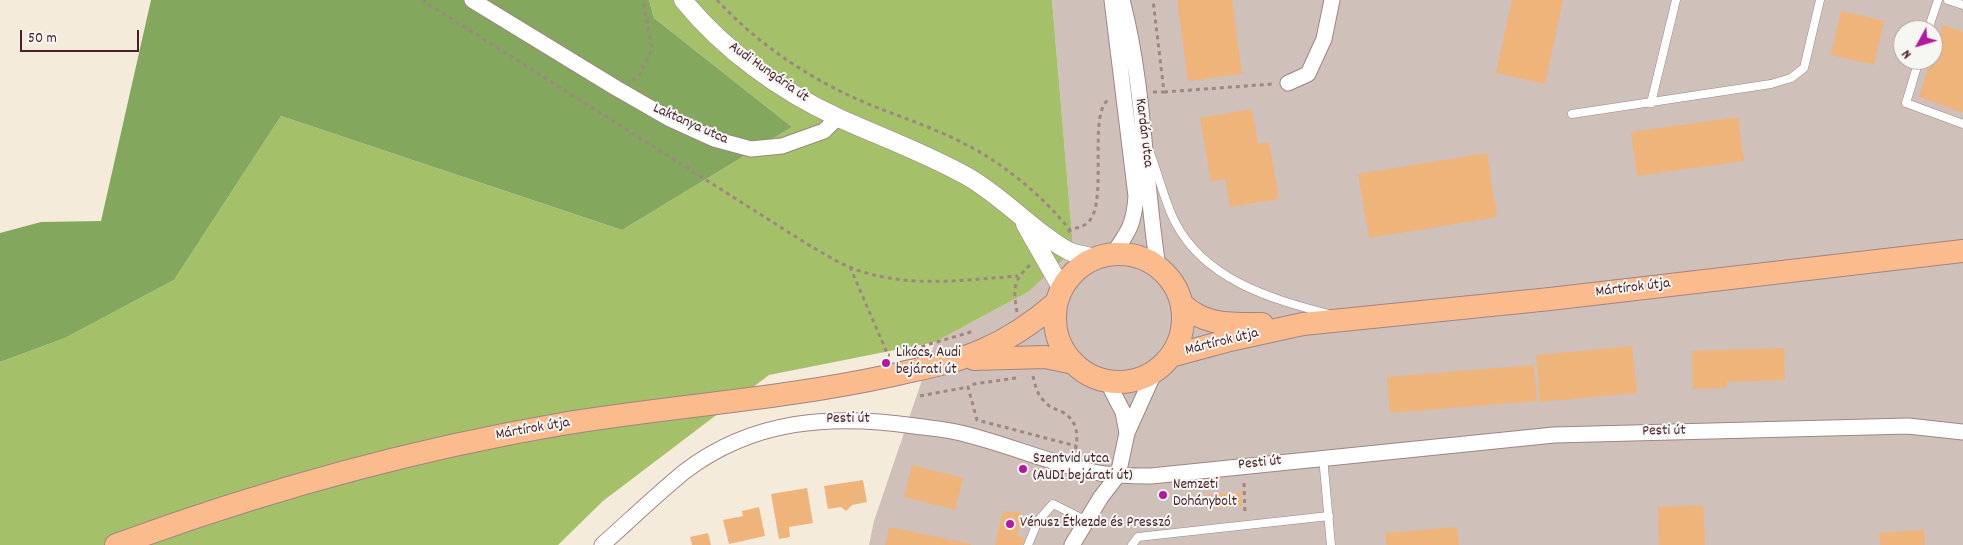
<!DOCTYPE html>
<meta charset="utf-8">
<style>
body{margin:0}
#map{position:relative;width:1963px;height:545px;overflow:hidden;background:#f4ebdb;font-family:Dekko,sans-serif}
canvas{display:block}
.north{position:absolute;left:1893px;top:20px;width:50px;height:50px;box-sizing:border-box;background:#f6f6f2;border:1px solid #b1a0a2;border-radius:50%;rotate:231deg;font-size:14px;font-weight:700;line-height:20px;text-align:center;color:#4a1f2b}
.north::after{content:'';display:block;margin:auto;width:18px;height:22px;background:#b5179e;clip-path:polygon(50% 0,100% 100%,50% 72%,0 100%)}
.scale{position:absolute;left:20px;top:30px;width:119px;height:22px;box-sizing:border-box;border:2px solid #4a1f2b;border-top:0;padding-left:6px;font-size:15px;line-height:18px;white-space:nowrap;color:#4a1f2b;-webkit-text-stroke:4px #f6f6f2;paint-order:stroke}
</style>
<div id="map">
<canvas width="1963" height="545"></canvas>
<div class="north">N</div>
<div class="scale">50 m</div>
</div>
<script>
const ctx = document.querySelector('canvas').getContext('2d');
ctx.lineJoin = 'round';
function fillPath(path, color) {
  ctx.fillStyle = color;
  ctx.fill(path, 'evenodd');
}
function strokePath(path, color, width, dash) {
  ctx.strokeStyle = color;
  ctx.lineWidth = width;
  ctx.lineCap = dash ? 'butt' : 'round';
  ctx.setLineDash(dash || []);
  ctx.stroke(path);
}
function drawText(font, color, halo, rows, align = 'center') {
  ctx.font = font + ' Dekko,sans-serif';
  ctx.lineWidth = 4;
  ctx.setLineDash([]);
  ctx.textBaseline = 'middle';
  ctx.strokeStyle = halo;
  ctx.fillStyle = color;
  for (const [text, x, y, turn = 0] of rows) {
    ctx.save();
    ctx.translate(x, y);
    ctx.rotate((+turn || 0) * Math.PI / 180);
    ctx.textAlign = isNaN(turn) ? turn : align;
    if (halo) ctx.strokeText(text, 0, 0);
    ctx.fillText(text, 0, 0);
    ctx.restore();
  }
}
fillPath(new Path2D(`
 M 1052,0 L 1963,0 L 1963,545 L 869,545 L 874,521 L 935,342 L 1028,292 L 1072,235 ZM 1903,30 L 1933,30 L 1933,60 L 1903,60 Z`), '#cfc0ba');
fillPath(new Path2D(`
 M 649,0 L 1052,0 L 1072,235 L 1071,252 L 1028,292 L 935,342 L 769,375 L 603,501 L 558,545 L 0,545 L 0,362 L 65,338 L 174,280 L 281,116 L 622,230 L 792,127 L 654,18 Z`), '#a4c169');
fillPath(new Path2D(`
 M 151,0 L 649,0 L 654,18 L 792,127 L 622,230 L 281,116 L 174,280 L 65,338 L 0,362 L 0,233 L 41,222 L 101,221 Z`), '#83a75d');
fillPath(new Path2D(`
 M 1177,0 L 1232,0 L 1242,74 L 1188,81 Z
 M 1512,0 L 1563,0 L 1545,84 L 1496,73 Z
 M 1841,11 L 1884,21 L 1874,65 L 1831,55 Z
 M 1943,25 L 1963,32 L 1963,113 L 1919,97 L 1931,60 L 1933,60 Z
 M 1252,109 L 1258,144 L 1269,142 L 1279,199 L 1230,207 L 1225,179 L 1211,182 L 1200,118 Z
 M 1738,117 L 1744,161 L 1637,176 L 1631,132 Z
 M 1487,153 L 1497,217 L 1369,238 L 1358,174 Z
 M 1632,346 L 1637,393 L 1540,402 L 1536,355 Z
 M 1784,348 L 1785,380 L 1727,382 L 1727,388 L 1693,389 L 1692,351 Z
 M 1534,365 L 1537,401 L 1390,413 L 1387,377 Z
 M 912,465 L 963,478 L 955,510 L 904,497 Z
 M 863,480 L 867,502 L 852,505 L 846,511 L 841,507 L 828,509 L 824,486 Z
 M 807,488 L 813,523 L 789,527 L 790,537 L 779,539 L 771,494 Z
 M 1241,492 L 1242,506 L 1206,508 L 1205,495 Z
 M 1703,505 L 1705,545 L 1659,545 L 1658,507 Z
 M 759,507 L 765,536 L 729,544 L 723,520 L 743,516 L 742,511 Z
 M 1003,511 L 1022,513 L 1017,536 L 1024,538 L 1022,545 L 995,545 Z
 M 889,527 L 971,544 L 971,545 L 885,545 Z
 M 1457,527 L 1459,545 L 1386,545 L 1385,533 Z
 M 1924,530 L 1925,545 L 1880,545 L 1879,533 Z
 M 708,533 L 711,545 L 692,545 L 690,537 Z`), '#efb47a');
const service = new Path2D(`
 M 1948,0 L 1963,5
 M 1928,30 L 1938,0
 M 1919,60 L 1906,103 L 1963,124
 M 1651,103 L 1676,0
 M 1572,114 L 1771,84 L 1791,78 L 1804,68 L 1820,0
 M 1150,153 C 1159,176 1164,200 1175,222 C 1205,280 1271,299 1329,314
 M 1323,457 L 1331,545
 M 1028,545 L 1038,521 L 1053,504 L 1087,521
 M 1132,545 L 1138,537 L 1329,516`);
const minor = new Path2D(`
 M 472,0 L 616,88 L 670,119 L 714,139 L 751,149 L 782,146 L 824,131 L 838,117
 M 1112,0 L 1136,196 C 1134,224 1129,231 1113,254
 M 1122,0 C 1145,87 1144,178 1158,267
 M 1288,83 L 1308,74 L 1324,39 L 1332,0
 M 1107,381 L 1123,412 L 1127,433
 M 602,545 C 629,521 656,495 684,472 C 753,419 832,414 915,426 C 928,428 943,429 956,432 C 1003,442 1047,463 1094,472 C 1113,476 1132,476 1151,476 L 1554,435 L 1908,426 L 1963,432
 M 1072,545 L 1101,497 L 1118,475 L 1127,433 L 1155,371`);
const tertiary = new Path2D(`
 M 683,0 C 724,50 780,91 839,118 C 883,138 928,154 970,178 C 995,193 1016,213 1039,231 C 1049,238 1059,247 1071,252 C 1079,255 1088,256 1097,258
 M 1025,224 L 1062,289`);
const primary = new Path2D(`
 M1055 318a64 64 0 1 1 128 0a64 64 0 1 1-128 0Z
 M 1182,304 C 1204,326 1233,324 1262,324
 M 1171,356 L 1230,340 L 1303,324 L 1550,299 L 1963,251
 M 974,359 L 1045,357 L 1074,363
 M 116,545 C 260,492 410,450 562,424 C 672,406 784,399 893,375 C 923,368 954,363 983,350 C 1011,338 1034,322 1057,302`);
strokePath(service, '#9f8583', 9);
strokePath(minor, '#9f8583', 17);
strokePath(tertiary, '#9f8583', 19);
strokePath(primary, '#9f8583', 24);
strokePath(new Path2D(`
 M 422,0 L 812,247 C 825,254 838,263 852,268 C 906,289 962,280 1018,276
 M 717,0 C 753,39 798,71 846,94 C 883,112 924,123 961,142 C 1002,162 1042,195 1070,230
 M 632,80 L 638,77 L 652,49 L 643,0
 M 1153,92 L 1164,92 L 1153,0
 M 1164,92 L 1273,84
 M 1068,232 C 1075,226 1083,229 1090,220 C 1108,197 1087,109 1110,99
 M 850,267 L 888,355 L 890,355
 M 1017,312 C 1013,289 1013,280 1031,264
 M 906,351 L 974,331
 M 1033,376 C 1035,385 1037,394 1044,401 C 1049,408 1057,409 1064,413 C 1079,423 1078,437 1075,453
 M 1016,378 L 974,384 L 968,387 L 977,420 L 1076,446
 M 920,396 L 968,387
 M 1244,483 L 1245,515`), '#9f8583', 3, [4, 4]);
strokePath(service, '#fff', 8);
strokePath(minor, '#fff', 15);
strokePath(tertiary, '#fff', 18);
strokePath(primary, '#fbbb8c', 22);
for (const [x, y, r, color] of [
 [886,363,5,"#b5179e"],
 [1023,469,5,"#b5179e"],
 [1163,495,5,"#b5179e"],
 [1010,524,5,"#b5179e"]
]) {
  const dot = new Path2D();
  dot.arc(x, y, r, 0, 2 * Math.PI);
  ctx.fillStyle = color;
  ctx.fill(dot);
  strokePath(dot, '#f6f6f2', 2);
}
drawText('15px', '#4a1f2b', '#f6f6f2', [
 ["Audi Hungária út",768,73,35],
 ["Laktanya utca",690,125,24],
 ["Kardán utca",1143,133,83],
 ["Mártírok útja",1633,289,-7],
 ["Mártírok útja",1222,343,-14],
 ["Pesti út",848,420],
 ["Mártírok útja",533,430,-10],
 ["Pesti út",1664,432,-1],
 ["Pesti út",1260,464,-6]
]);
drawText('15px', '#4a1f2b', '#f6f6f2', [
 ["Likócs, Audi",896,354],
 ["bejárati út",896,371],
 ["Szentvid utca",1033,460],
 ["(AUDI bejárati út)",1033,477],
 ["Nemzeti",1173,486],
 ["Dohánybolt",1173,503],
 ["Vénusz Étkezde és Presszó",1020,524]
], 'left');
</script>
